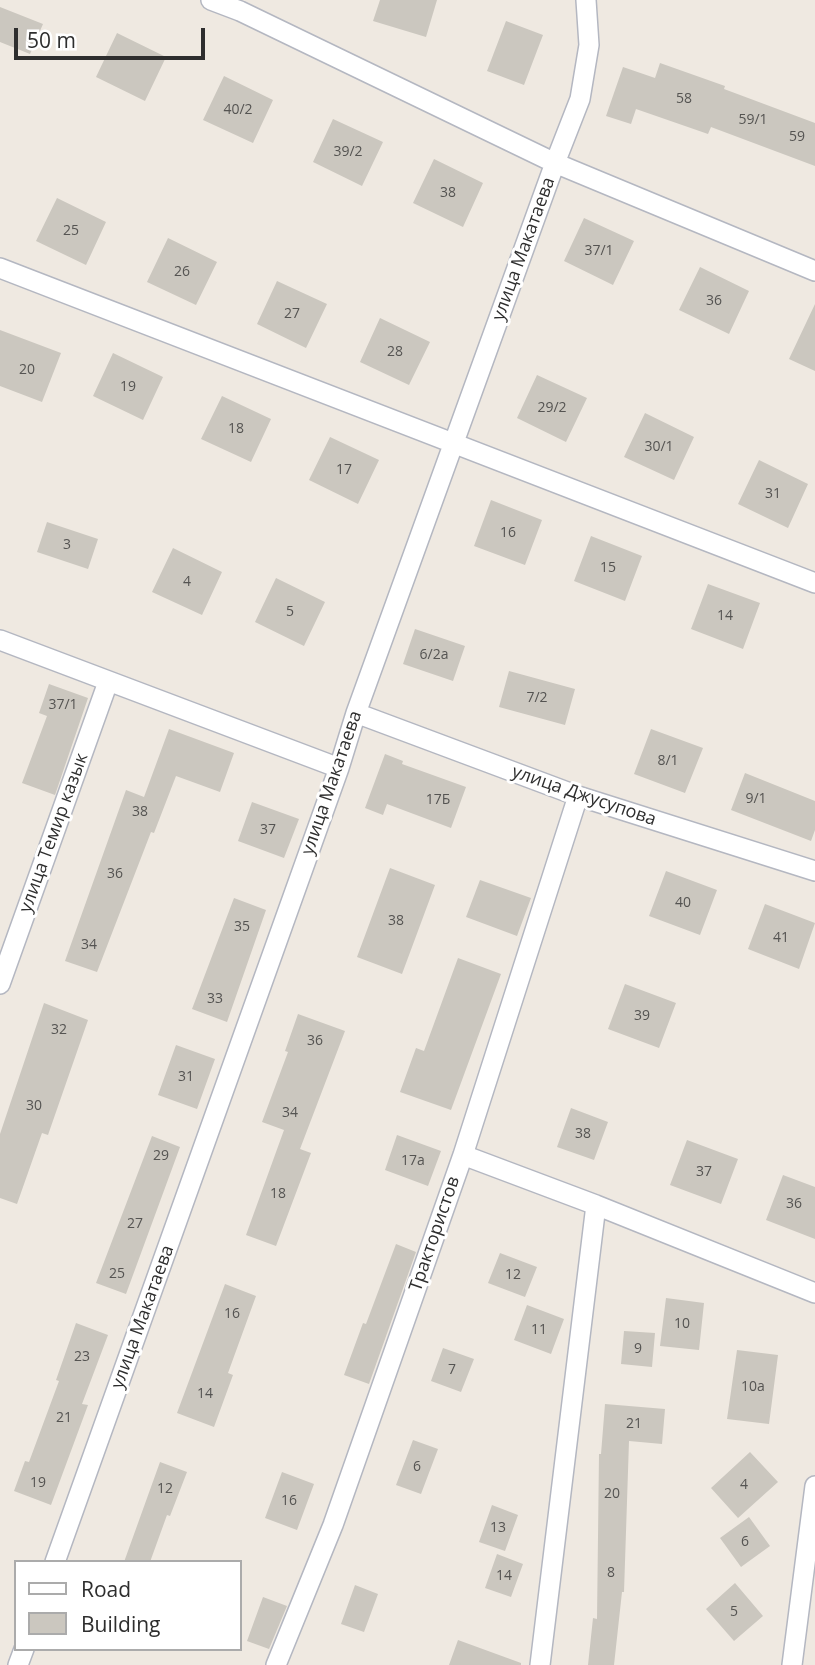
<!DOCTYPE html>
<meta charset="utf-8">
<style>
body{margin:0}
#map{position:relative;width:815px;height:1665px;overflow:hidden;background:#efe9e1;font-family:"Open Sans",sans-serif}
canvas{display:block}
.legend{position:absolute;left:14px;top:1560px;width:228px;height:91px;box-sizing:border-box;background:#fff;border:2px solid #ababab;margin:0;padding:9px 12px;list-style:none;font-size:21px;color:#2e2e2e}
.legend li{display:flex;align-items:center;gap:14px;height:35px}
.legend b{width:35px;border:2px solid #ababab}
.scale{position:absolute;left:14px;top:28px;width:191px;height:32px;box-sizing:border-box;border:4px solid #2e2e2e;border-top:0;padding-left:9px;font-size:21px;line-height:24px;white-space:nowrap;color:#2e2e2e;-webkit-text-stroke:5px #fff;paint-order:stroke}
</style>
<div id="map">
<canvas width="815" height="1665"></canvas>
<ul class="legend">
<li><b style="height:9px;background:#fff"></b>Road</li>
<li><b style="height:19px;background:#cbc7bf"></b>Building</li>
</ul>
<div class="scale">50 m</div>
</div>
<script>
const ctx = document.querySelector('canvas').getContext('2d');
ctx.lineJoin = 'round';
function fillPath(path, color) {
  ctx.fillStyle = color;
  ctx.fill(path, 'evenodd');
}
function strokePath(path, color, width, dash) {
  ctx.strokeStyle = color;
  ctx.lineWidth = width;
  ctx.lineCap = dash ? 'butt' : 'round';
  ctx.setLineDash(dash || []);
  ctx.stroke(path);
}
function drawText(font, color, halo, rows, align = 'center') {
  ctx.font = font + ' "Open Sans",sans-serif';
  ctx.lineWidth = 6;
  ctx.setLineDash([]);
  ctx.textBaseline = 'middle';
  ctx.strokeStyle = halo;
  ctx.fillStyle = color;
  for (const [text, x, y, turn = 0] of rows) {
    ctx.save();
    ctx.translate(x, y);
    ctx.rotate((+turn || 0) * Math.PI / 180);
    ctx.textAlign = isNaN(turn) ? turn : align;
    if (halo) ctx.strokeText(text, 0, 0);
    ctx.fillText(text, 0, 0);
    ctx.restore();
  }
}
fillPath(new Path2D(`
 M 380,0 L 437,0 L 426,37 L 373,21 Z
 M 0,7 L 43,24 L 30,54 L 0,42 Z
 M 506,21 L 543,35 L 524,85 L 487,71 Z
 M 117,33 L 166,57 L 145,101 L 96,77 Z
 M 660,63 L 725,86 L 724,89 L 815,123 L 815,166 L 711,127 L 708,134 L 636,109 L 631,124 L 606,116 L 623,67 L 655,78 Z
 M 224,76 L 273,100 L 253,143 L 203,120 Z
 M 333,119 L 383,142 L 362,186 L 313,162 Z
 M 434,159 L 483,183 L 463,227 L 413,203 Z
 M 57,198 L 106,222 L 86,265 L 36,241 Z
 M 584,218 L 634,241 L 613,285 L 564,261 Z
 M 168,238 L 217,262 L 196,305 L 147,282 Z
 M 700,267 L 749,291 L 729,334 L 679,310 Z
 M 277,281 L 327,304 L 306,348 L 257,324 Z
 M 815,304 L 815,371 L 789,359 Z
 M 380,318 L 430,342 L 409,385 L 360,362 Z
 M 0,330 L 61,353 L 42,402 L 0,386 Z
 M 113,353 L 163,377 L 143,420 L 93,396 Z
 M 537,375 L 587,398 L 566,442 L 517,418 Z
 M 222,396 L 271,419 L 251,462 L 201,439 Z
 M 645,413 L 694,437 L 674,480 L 624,457 Z
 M 330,437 L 379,460 L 358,504 L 309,480 Z
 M 759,460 L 808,484 L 788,528 L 738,504 Z
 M 491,500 L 542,520 L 525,565 L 474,546 Z
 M 47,522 L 98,539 L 88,569 L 37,552 Z
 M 591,536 L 642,556 L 625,601 L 574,581 Z
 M 173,548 L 222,572 L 202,615 L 152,592 Z
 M 276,578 L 325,602 L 304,646 L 255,622 Z
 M 708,584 L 760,603 L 743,649 L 691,629 Z
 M 415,629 L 465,646 L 453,681 L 403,664 Z
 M 509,671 L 575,689 L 565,725 L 499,707 Z
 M 49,684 L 88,698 L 55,795 L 22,783 L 47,716 L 39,713 Z
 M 169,729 L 234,753 L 220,792 L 176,776 L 154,833 L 151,832 L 97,972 L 65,961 L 126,790 L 144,797 Z
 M 651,729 L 703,748 L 685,793 L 634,774 Z
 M 385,754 L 403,761 L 402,764 L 466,787 L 451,828 L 387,804 L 383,815 L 365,808 Z
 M 745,773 L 815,801 L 815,830 L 811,841 L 731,810 Z
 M 252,802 L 299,819 L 284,858 L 238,841 Z
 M 390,868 L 435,885 L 402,974 L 357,957 Z
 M 666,871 L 717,890 L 700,935 L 649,916 Z
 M 480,880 L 531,898 L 517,936 L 466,917 Z
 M 234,898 L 266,910 L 227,1022 L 192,1009 Z
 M 765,904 L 815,923 L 799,969 L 748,949 Z
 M 458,958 L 501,974 L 451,1110 L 400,1092 L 416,1048 L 424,1051 Z
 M 625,984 L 676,1003 L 659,1048 L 608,1029 Z
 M 44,1003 L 88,1020 L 48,1135 L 42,1133 L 17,1204 L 0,1198 L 0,1134 Z
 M 298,1014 L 345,1031 L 300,1149 L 311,1153 L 276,1246 L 246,1235 L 284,1130 L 262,1122 L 288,1052 L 285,1051 Z
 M 176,1045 L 215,1059 L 197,1109 L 158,1095 Z
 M 571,1108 L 608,1122 L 594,1160 L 557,1147 Z
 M 397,1135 L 441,1151 L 428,1186 L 385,1170 Z
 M 152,1136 L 180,1147 L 126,1294 L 96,1283 Z
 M 687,1140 L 738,1159 L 721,1204 L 670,1185 Z
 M 783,1175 L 815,1187 L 815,1239 L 766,1220 Z
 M 396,1244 L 416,1252 L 369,1384 L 344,1375 L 363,1323 L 366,1324 Z
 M 500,1253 L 537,1267 L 525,1297 L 488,1283 Z
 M 225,1284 L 256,1296 L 228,1373 L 233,1375 L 214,1427 L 177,1413 Z
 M 666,1298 L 704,1303 L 699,1350 L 660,1346 Z
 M 527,1305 L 564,1319 L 551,1354 L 514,1340 Z
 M 76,1323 L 108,1335 L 82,1404 L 88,1405 L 51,1505 L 14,1491 L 25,1461 L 29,1462 L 59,1381 L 56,1380 Z
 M 624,1331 L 655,1333 L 652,1367 L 621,1364 Z
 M 443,1348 L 474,1359 L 461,1392 L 431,1381 Z
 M 737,1350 L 778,1355 L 769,1424 L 727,1419 Z
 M 605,1404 L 665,1409 L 662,1444 L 629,1441 L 624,1592 L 622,1592 L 614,1665 L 588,1665 L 593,1618 L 597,1619 L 599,1454 L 601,1454 Z
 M 413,1440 L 438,1449 L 421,1494 L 396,1485 Z
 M 750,1452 L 778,1482 L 738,1518 L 711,1488 Z
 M 160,1462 L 187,1472 L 170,1516 L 167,1515 L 150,1562 L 124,1562 Z
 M 282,1472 L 314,1484 L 297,1530 L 265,1518 Z
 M 492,1505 L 518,1515 L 505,1551 L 479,1542 Z
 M 749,1517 L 770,1546 L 741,1567 L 720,1538 Z
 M 497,1554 L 523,1564 L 511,1597 L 485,1588 Z
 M 735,1583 L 763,1616 L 734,1641 L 706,1609 Z
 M 355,1585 L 378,1594 L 364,1632 L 341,1624 Z
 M 263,1597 L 287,1606 L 269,1649 L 247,1641 Z
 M 458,1640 L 521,1663 L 521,1665 L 449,1665 Z`), '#cbc7bf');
const minor = new Path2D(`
 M 211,0 L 240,11 L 555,163 L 815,271
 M 0,268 L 815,583
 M 0,640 L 339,768
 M 356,713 L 578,796 L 815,871
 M 0,984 L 108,682
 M 463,1155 L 596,1205 L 815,1293
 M 55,1562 L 339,768 L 356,713 L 555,163 L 580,99 L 589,45 L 586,0
 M 18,1665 L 24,1649
 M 276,1665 L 333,1525 L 463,1155 L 578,796
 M 540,1665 L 596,1205
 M 792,1665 L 815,1486`);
strokePath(minor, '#b4b7c1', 22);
strokePath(minor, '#fff', 19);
drawText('14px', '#555452', null, [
 ["58",684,99],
 ["40/2",238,110],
 ["59/1",753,120],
 ["59",797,137],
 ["39/2",348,152],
 ["38",448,193],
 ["25",71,231],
 ["37/1",599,251],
 ["26",182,272],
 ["36",714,301],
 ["27",292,314],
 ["28",395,352],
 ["20",27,370],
 ["19",128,387],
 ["29/2",552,408],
 ["18",236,429],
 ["30/1",659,447],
 ["17",344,470],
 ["31",773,494],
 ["16",508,533],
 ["3",67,545],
 ["15",608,568],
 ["4",187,582],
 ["5",290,612],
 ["14",725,616],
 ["6/2а",434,655],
 ["7/2",537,698],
 ["37/1",63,705],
 ["8/1",668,761],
 ["9/1",756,799],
 ["17Б",438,800],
 ["38",140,812],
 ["37",268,830],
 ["36",115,874],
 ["40",683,903],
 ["38",396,921],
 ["35",242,927],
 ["41",781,938],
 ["34",89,945],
 ["33",215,999],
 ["39",642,1016],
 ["32",59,1030],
 ["36",315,1041],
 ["31",186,1077],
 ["30",34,1106],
 ["34",290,1113],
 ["38",583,1134],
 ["29",161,1156],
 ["17а",413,1161],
 ["37",704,1172],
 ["18",278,1194],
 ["36",794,1204],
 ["27",135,1224],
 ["25",117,1274],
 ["12",513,1275],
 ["16",232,1314],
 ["10",682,1324],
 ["11",539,1330],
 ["9",638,1349],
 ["23",82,1357],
 ["7",452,1370],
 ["10а",753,1387],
 ["14",205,1394],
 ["21",64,1418],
 ["21",634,1424],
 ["6",417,1467],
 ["19",38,1483],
 ["4",744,1485],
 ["12",165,1489],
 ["20",612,1494],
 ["16",289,1501],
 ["13",498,1528],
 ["6",745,1542],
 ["8",611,1573],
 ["14",504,1576],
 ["5",734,1612]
]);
drawText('18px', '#2e2e2e', '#fff', [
 ["улица Макатаева",524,249,-70],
 ["улица Макатаева",332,783,-71],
 ["улица Джусупова",584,796,19],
 ["улица Темир казык",54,833,-70],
 ["Трактористов",435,1234,-71],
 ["улица Макатаева",143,1317,-70]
]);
</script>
